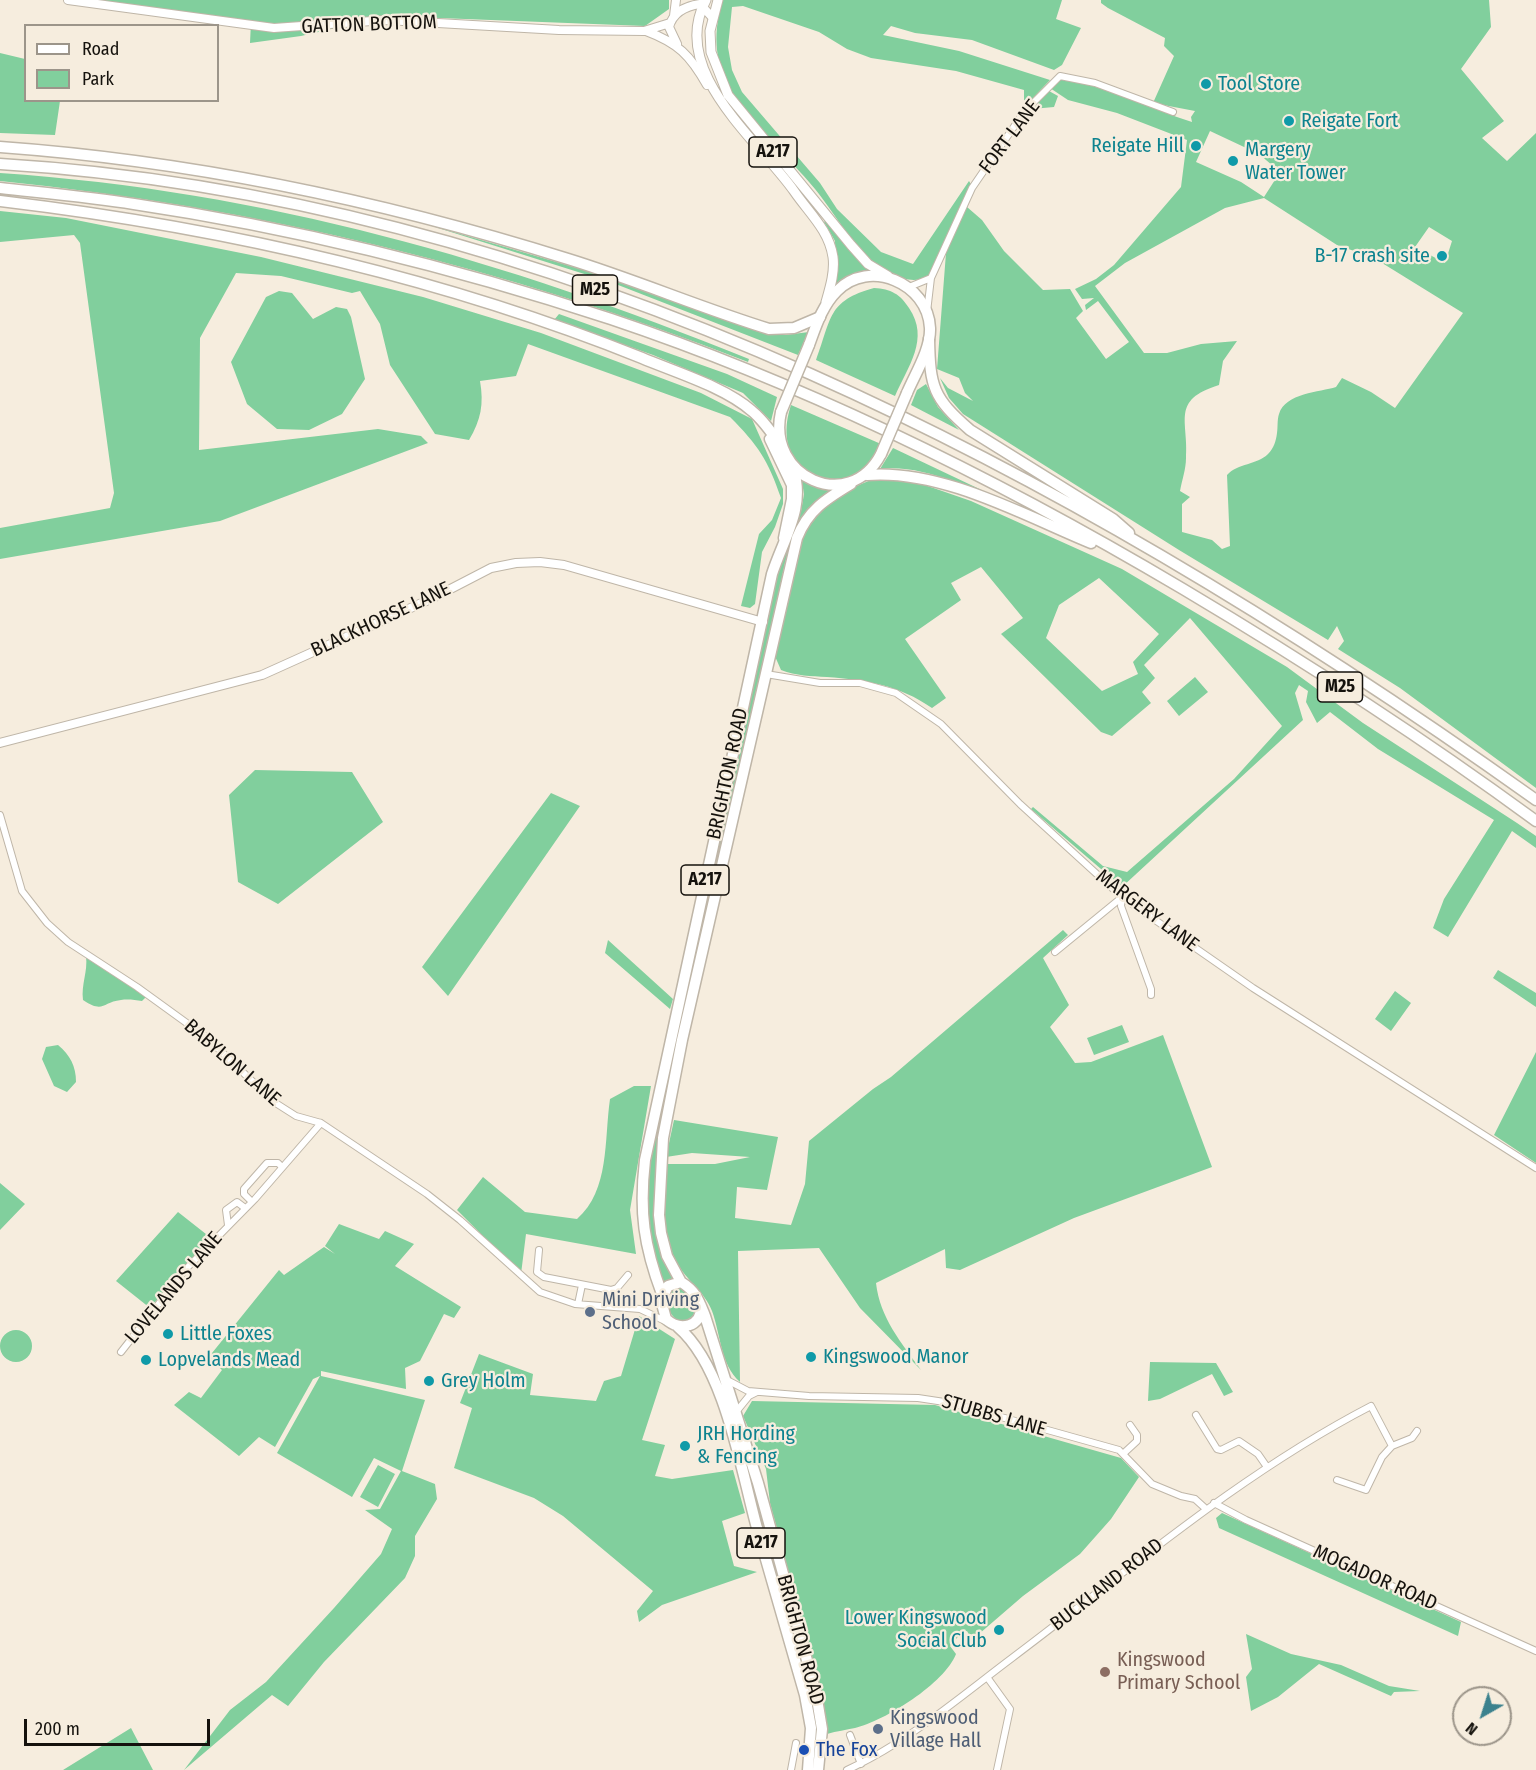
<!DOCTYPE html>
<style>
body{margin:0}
#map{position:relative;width:1536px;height:1770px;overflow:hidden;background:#f6edde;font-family:"Fira Sans Condensed",sans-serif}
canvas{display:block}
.legend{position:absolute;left:24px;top:24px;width:195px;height:78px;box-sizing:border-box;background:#f6edde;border:2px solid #9c958a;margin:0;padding:8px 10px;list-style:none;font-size:18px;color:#15120d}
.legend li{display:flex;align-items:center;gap:12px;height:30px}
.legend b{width:30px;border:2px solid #9c958a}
.north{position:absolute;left:1452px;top:1686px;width:60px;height:60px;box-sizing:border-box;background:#f6edde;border:2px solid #9c958a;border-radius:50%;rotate:219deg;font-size:16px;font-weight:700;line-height:24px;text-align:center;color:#15120d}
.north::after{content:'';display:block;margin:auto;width:21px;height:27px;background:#3c828e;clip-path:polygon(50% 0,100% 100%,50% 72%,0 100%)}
.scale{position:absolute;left:24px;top:1719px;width:186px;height:27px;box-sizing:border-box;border:3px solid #15120d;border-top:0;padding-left:8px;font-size:18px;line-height:21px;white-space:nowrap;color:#15120d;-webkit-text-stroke:4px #f6edde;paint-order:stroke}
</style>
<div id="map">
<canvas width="1536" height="1770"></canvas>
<ul class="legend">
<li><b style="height:8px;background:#fff"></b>Road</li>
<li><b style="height:16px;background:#81cf9d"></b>Park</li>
</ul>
<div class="north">N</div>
<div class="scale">200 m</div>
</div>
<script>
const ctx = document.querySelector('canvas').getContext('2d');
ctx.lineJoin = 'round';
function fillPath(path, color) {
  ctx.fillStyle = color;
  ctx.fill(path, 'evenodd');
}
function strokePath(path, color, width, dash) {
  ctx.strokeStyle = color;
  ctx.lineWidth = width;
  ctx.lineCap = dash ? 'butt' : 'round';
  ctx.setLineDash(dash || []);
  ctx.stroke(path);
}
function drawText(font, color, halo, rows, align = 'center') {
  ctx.font = font + ' "Fira Sans Condensed",sans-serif';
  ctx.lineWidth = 4.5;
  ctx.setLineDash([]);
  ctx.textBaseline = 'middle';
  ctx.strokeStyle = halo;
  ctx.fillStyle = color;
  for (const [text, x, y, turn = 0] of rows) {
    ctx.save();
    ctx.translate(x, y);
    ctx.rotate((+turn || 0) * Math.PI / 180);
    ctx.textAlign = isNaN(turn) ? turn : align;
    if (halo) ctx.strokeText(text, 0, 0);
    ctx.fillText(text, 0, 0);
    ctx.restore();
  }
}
fillPath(new Path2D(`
 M 99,0 L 669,0 L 669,9 L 645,26 L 388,16 L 301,36 L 250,43 L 251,22 Z
 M 723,0 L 1062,0 L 1056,19 L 1081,28 L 1062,65 L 1054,70 L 972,40 L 915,33 L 891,26 L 883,35 L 959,51 L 1050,80 L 1028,103 L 1024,100 L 1024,90 L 956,71 L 871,58 L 847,49 L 819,32 L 743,6 L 732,7 L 728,47 L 732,70 L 742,92 L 820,183 L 837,209 L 881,252 L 913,264 L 969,181 L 972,186 L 929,276 C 911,286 890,275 875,263 C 852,245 833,211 815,189 C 788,155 749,127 729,88 C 714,61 713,29 723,0 Z
 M 1101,0 L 1489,0 L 1491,27 L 1461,69 L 1504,121 L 1482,138 L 1507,161 L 1536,133 L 1536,788 L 1400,688 L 1338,649 L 1344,641 L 1337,626 L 1328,640 L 1179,550 L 963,414 L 949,398 L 940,378 L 948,388 L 973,401 L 965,393 L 959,378 L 937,369 L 946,253 L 967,207 L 982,220 L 1004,251 L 1043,290 L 1070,289 L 1083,311 L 1076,318 L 1106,359 L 1129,342 L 1098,301 L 1086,310 L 1085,305 L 1094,298 L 1082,299 L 1075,289 L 1096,279 L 1114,265 L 1181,187 L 1187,140 L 1117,113 L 1068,100 L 1050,88 L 1060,79 C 1105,85 1148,108 1192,122 L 1191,117 L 1195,111 L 1153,103 L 1174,56 L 1164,46 L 1165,38 L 1108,8 L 1101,3 ZM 1210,131 L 1259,154 L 1280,172 L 1264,197 L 1241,182 L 1196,162 ZM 1264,198 L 1337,245 L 1374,258 L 1463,313 L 1395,408 L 1371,392 L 1342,378 L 1336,387 C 1320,392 1285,393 1279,414 C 1277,420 1278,427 1277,433 C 1276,441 1274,448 1268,454 C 1257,465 1238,463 1227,475 L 1230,546 L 1222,549 L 1212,540 L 1182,532 L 1182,504 L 1190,497 L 1180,491 C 1182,480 1186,469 1186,458 C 1189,421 1170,400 1219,385 L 1223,361 L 1237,341 L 1201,344 L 1167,353 L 1144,353 L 1095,286 L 1125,263 L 1225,208 ZM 1429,227 L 1452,241 L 1445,263 L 1415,247 Z
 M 0,53 L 25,59 L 26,100 L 60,101 L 55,135 L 0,133 Z
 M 1049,91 L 1058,96 L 1054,107 L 1032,109 Z
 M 0,173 C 265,191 504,260 749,359 L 748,362 C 507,268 257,207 0,181 Z
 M 0,211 L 66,218 L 261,257 L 423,297 L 541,333 L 701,393 L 752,419 L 783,489 L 783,504 L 775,527 L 762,552 L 755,604 L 750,608 L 741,606 L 759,534 L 772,520 L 781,498 C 768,460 758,445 730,417 L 528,344 L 516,376 L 480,381 C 484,404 481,420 469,440 L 435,434 L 390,365 L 380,324 L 360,291 L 352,293 L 281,276 L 236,273 L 200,338 L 199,450 L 378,429 L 421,436 L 428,443 L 220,521 L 0,559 L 0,528 L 110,508 L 114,493 L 80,243 L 74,235 L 0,242 Z
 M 826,220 L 868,269 L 868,272 L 855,274 L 836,287 L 835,241 L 824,222 Z
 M 416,221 L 615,279 L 763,332 L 785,335 L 809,332 L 798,355 L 613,283 Z
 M 874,288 C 891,289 900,294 909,308 C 930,339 908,366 895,396 L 816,360 C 832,318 827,301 874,288 Z
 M 279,291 L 292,293 L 313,319 L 336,307 L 347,309 L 351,317 L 365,379 L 342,414 L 309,430 L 277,429 L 247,404 L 231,362 L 266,297 Z
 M 559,314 L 727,374 L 777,397 L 771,421 L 743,393 L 653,355 L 554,320 Z
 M 926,384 L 938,407 L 959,430 L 911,405 L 917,390 Z
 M 791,405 L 881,444 C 852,509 766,480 791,405 Z
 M 893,448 L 1011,504 C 970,489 924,464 880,469 Z
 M 801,477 L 832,489 C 799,514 797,524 785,563 L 656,1183 L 674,1279 L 663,1285 L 652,1257 L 645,1185 L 775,577 L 801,511 L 804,494 Z
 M 888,479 L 922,484 L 971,501 L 1122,569 L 1287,667 L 1363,723 L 1517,823 L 1536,836 L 1536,848 L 1512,831 L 1448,937 L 1433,928 L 1444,899 L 1494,820 L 1378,749 L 1330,712 L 1317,723 L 1306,702 L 1308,691 L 1299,685 L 1295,693 L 1303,720 L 1122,887 L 1031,809 L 1033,807 L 1103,866 L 1127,872 L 1234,779 L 1282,726 L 1190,618 L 1144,665 L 1155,678 L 1142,692 L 1151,703 L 1112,736 L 1101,732 L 1001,634 L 1023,618 L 981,567 L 951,583 L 961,600 L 905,639 L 946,698 L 932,708 C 899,685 866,680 827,677 C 811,676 796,676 781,670 L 774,654 L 800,538 L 816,512 L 849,489 L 871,480 ZM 1099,578 L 1159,634 L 1133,662 L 1138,674 L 1102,691 L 1046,638 L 1059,605 Z
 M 1195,677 L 1208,692 L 1179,716 L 1167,701 Z
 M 255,770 L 352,772 L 383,822 L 278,904 L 238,882 L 229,795 Z
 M 551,793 L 580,806 L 448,996 L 422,967 Z
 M 1063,930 L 1068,935 L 1043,958 L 1069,1005 L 1050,1027 L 1075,1063 L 1091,1062 L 1163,1035 L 1212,1167 L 1074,1218 L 960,1270 L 946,1268 L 945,1249 L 876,1283 C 880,1318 901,1342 921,1370 L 860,1308 L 819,1248 L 738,1251 L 740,1382 C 720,1364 721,1335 712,1311 C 705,1292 686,1280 677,1263 C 661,1233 663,1196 668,1164 L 715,1164 L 750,1157 L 692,1153 L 666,1157 L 674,1120 L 778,1137 L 767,1190 L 737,1187 L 735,1218 L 791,1225 L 805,1184 L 809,1141 L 873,1089 L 891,1077 Z
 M 608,940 L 673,999 L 670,1009 L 605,953 Z
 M 86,956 L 146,997 L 142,1001 C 135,1000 128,999 121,1000 C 102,1002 104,1014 83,1000 C 81,984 88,972 86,956 Z
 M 1498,970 L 1536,993 L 1536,1007 L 1493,978 Z
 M 1395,991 L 1411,1003 L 1391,1031 L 1375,1019 Z
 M 1122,1025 L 1129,1042 L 1094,1055 L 1087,1038 Z
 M 58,1045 C 70,1055 76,1066 76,1082 L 67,1092 L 54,1086 L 42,1059 L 46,1047 Z
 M 1536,1052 L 1536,1163 L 1494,1135 Z
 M 634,1086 L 651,1086 L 630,1210 L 636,1254 L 526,1234 L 521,1274 L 457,1210 L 483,1177 L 525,1212 L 577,1219 C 610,1190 604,1140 610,1099 Z
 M 0,1183 L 25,1204 L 0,1230 Z
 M 178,1212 L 211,1238 L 150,1308 L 116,1281 Z
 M 339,1224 L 379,1239 L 385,1231 L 414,1244 L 395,1266 L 461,1307 L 454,1318 L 444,1314 L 420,1361 L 405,1368 L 406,1389 L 321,1371 L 321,1376 L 425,1400 L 402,1471 L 435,1484 L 437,1499 L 415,1536 L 415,1556 L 405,1578 L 324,1662 L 288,1706 L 272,1695 L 184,1770 L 230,1710 L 266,1682 L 334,1608 L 381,1554 L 392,1529 L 365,1510 L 380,1509 L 401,1471 L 374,1458 L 352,1497 L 277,1453 L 320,1376 L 313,1379 L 275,1447 L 259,1437 L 239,1456 L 174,1405 L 189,1392 L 201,1398 L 222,1370 L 208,1358 L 279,1270 L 284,1275 L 324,1247 L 335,1254 L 325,1246 Z
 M 681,1285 L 695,1300 L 696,1316 L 689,1323 L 677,1321 L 667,1309 L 669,1289 Z
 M 639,1316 L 675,1339 L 642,1440 L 665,1445 L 655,1476 L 672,1479 L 733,1470 L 745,1513 L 722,1521 L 734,1566 L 757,1572 L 662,1605 L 639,1622 L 637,1611 L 653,1591 L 563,1516 L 534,1498 L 454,1468 L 472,1408 L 460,1403 L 479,1354 L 533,1374 L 530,1395 L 596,1401 L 604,1381 L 621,1376 Z
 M0 1346a16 16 0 1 1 32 0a16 16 0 1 1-32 0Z
 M 1150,1362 L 1216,1363 L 1233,1392 L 1224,1396 L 1212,1374 L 1160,1399 L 1148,1401 Z
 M 752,1401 L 935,1405 L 1121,1458 L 1139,1477 L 1111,1519 L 1080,1554 L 1023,1596 L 972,1640 L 967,1631 L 962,1632 L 950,1646 L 956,1654 C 945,1683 885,1721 855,1728 C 846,1730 837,1731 827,1734 L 822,1697 L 770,1503 L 766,1469 L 743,1416 Z
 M 378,1465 L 395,1474 L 378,1507 L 360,1497 Z
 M 1222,1513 L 1461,1622 L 1458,1636 L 1219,1528 L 1216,1518 Z
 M 1246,1634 L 1291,1654 L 1341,1665 L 1389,1686 L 1420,1691 L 1394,1692 L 1391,1696 L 1319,1664 L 1278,1697 L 1251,1711 L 1246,1677 L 1252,1669 Z
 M 131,1728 L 153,1770 L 63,1770 Z`), '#81cf9d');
const minor = new Path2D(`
 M 909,287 L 931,278
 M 927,312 L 931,278 L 972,188 L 1024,112 L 1060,76 L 1095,83 L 1173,112
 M 766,674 L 820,683 L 860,683 L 896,693 L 941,724 L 1020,804 L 1122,897 L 1253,988 L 1536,1168
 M 0,815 L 22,891 L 47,923 L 68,942 L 137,987 L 206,1037 L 274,1102 L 296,1116 L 321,1123 L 427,1194 L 460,1220 L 540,1292 L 575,1304 L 640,1309 L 667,1322
 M 1122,897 L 1121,906 L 1151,989 L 1151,995
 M 1055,952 L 1121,898
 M 252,1202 L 244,1194 L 244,1189 L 267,1163 L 278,1163 L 282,1167
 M 228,1225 L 226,1210 L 237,1202 L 245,1208
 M 539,1250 L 537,1272 L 544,1277 L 611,1290 L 617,1288 L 628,1275
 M 578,1304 L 582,1285
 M 121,1352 L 186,1269 L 255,1199 L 321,1123
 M 727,1380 L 748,1391 L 809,1396 L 918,1398 L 951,1403 L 1119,1450 L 1152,1484 L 1181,1496 L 1195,1499 L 1206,1509
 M 736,1412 L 749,1396 L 757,1392
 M 1196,1415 L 1217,1449 L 1221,1450 L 1239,1441 L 1258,1454 L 1267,1467
 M 1392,1446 L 1412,1438 L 1417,1431
 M 1124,1453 L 1137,1441 L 1137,1435 L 1130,1425
 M 1214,1503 L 1246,1520 L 1536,1651
 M 987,1677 L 1010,1709 L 997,1770
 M 850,1735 L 861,1764
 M 791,1770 L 796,1743
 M 847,1770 C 907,1743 960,1697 1012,1658 C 1129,1570 1240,1474 1371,1406 L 1392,1446 L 1382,1457 L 1366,1490 L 1337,1480`);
const tertiary = new Path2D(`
 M 68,0 L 274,28 L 386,20 L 559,30 L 644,31 L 670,23
 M 674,16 L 676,0
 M 646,31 C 678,43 690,55 707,85
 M 677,44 L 669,27 C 673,12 686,6 700,4 L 712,17
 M 0,743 L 262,675 L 435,597 L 491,568 L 516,563 L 540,562 L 564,565 L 763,622`);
const primary = new Path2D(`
 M 706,0 C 668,70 757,139 794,191 C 809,213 829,230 833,257 C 835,272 830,288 826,302
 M 718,0 L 710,31 L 711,52 L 728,95 L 851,245 L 868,264 L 888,276`);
const trunk = new Path2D(`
 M 809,345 C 816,326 822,306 837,291 C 869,258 928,283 930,328 C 931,349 915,374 907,393
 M 781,412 C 766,477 849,515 881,454
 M 681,1282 L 667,1256 L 661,1233 L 659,1215 L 663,1138 L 682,1040 L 797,538 C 808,510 826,499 851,484
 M 662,1294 C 644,1246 639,1212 645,1160 L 772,574 C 784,537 806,507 793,468
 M 701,1306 C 702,1327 680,1332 666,1319 L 661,1300 L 668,1286 L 681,1282 C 696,1291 699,1301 705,1316 L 758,1483 L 816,1693 L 822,1729 L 818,1770
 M 678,1327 C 725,1367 741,1470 757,1528 C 773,1584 789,1640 805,1695 L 811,1728 L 808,1770`);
const motorway = new Path2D(`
 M 0,147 C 194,161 383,201 568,259 C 636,280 701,308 769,329 L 794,328 L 820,317
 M 0,164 C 564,198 1085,478 1536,800
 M 0,188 C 45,193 90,197 134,204 C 295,228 456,268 611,319 C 811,386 1001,481 1183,589 C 1304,661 1423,738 1536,821
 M 0,201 C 218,227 438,276 642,358 C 675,372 725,387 752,411 C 763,420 772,433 781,446
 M 929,339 C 930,387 933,398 970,430 L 1113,519 L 1129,533
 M 770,439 L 792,485 L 792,499 L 784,538
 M 867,475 C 942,469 1023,515 1091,543`);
strokePath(minor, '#bfb6a8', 8);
strokePath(tertiary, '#bfb6a8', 10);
strokePath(primary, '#bfb6a8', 11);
strokePath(trunk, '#bfb6a8', 13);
strokePath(motorway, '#bfb6a8', 13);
strokePath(minor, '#fff', 6);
strokePath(tertiary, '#fff', 8);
strokePath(primary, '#fff', 9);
strokePath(trunk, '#fff', 10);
strokePath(motorway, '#fff', 10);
const trunkBridge = new Path2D(`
 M 781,412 L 809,345
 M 881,454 L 907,393`);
strokePath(trunkBridge, '#bfb6a8', 13, []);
strokePath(trunkBridge, '#fff', 10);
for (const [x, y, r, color] of [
 [1206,84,6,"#0f9aa8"],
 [1289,121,6,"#0f9aa8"],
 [1196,146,6,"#0f9aa8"],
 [1233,161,6,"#0f9aa8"],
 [1442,256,6,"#0f9aa8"],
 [590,1312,6,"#5c6f8a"],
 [168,1334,6,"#0f9aa8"],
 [811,1357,6,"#0f9aa8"],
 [146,1360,6,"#0f9aa8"],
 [429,1381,6,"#0f9aa8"],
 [685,1446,6,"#0f9aa8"],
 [999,1630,6,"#0f9aa8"],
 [1105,1672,6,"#8d6e63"],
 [878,1729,6,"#5c6f8a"],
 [804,1750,6,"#1a4fb4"]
]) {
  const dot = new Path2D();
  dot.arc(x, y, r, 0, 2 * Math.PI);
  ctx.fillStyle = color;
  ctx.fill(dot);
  strokePath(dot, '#f6edde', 2);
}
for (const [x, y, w] of [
 [773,152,48],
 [595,290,45],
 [1340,687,45],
 [705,880,48],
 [761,1543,48]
]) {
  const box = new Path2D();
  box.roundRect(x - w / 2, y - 15, w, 30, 4.5);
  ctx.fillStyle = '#f6edde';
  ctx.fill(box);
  strokePath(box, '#15120d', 1.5);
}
drawText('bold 18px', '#15120d', null, [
 ["A217",773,152],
 ["M25",595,290],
 ["M25",1340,687],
 ["A217",705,880],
 ["A217",761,1543]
]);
drawText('20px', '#15120d', '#f6edde', [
 ["GATTON BOTTOM",369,25,-2],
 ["FORT LANE",1010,137,-53],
 ["BLACKHORSE LANE",381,620,-25],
 ["BRIGHTON ROAD",728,774,-78],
 ["MARGERY LANE",1147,911,37],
 ["BABYLON LANE",232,1063,41],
 ["LOVELANDS LANE",174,1288,-50],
 ["STUBBS LANE",994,1416,16],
 ["MOGADOR ROAD",1375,1578,24],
 ["BUCKLAND ROAD",1107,1585,-38],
 ["BRIGHTON ROAD",800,1640,75]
]);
drawText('20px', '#0d838f', '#f6edde', [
 ["Tool Store",1218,84],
 ["Reigate Fort",1301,121],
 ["Reigate Hill",1184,146,"right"],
 ["Margery",1245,150],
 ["Water Tower",1245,173],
 ["B-17 crash site",1430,256,"right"],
 ["Little Foxes",180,1334],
 ["Kingswood Manor",823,1357],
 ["Lopvelands Mead",158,1360],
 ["Grey Holm",441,1381],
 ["JRH Hording",697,1434],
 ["& Fencing",697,1457],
 ["Lower Kingswood",987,1618,"right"],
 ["Social Club",987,1641,"right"]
], 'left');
drawText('20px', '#4e5e75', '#f6edde', [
 ["Mini Driving",602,1300],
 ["School",602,1323],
 ["Kingswood",890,1718],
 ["Village Hall",890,1741]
], 'left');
drawText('20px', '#785e54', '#f6edde', [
 ["Kingswood",1117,1660],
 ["Primary School",1117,1683]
], 'left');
drawText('20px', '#164399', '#f6edde', [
 ["The Fox",816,1750]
], 'left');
</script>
